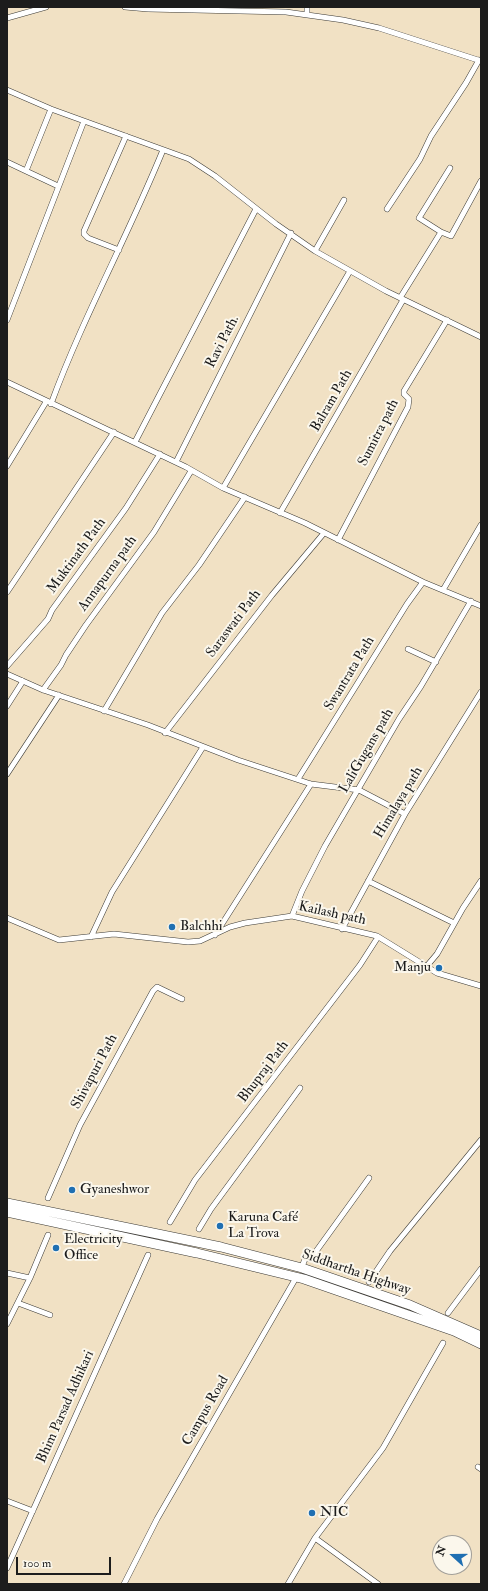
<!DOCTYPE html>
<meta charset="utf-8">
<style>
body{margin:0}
#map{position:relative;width:488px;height:1591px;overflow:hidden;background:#f1e1c4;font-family:"IM FELL Double Pica",serif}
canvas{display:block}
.frame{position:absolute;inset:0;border:8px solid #1c1c1c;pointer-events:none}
.north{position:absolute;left:432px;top:1535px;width:40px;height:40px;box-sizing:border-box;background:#fbf7ec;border:1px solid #a29f99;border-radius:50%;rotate:291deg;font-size:11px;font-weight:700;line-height:16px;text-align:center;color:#1c1c1c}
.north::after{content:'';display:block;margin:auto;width:14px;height:18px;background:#1f6fb2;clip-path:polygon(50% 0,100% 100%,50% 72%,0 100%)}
.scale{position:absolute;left:16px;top:1557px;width:95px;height:18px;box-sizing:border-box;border:2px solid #1c1c1c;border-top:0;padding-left:5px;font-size:12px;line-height:14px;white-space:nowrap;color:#1c1c1c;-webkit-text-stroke:3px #fbf7ec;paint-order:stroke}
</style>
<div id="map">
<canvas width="488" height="1591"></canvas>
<div class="frame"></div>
<div class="north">N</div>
<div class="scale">100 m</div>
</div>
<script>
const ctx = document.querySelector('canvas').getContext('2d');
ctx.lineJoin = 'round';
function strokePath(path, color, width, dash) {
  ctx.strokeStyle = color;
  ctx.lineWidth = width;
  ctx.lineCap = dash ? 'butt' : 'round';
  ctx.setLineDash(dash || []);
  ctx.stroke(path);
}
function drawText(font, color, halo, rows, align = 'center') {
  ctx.font = font + ' "IM FELL Double Pica",serif';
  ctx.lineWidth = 4;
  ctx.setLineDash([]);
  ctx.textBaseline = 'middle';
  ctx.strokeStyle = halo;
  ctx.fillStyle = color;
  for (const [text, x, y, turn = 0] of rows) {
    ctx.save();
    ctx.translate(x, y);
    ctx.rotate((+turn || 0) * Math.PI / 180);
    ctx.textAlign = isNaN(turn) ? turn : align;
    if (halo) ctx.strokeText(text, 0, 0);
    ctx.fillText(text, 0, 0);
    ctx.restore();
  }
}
const street = new Path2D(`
 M 125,7 L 148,9 L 286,12 L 343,20 L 379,28 L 481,61
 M 307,15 L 307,7
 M 7,18 L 46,7
 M 7,90 L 51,109 L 189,159 L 215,176 L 276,224 L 315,251 L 386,291 L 481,337
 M 51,109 L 26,171 L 58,186
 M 7,162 L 26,171
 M 387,209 L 420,159 L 431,136 L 466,83 L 479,60
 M 441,232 L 419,218 L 450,168
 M 119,250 L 88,238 L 84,234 L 84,231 L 126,136
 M 315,251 L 344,200
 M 400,298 L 441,232 L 451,236 L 481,181
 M 7,320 L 84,121
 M 7,382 L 186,467 L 223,488 L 305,523 L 423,582 L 481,606
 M 51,404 C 83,317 128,236 163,150
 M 135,442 L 256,209
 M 176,462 L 291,233
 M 7,466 L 46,402
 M 223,488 L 350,271
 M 280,513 L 403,300
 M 338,540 L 408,407 L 409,399 L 404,394 L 404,391 L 447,320
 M 443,590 L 481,525
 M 7,592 L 114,432
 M 408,649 L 436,662
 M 7,666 L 48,619 L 52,610 L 126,508 L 160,454
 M 7,674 L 43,690 L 148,725 L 238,760 L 311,784 L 359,790 L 405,814
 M 43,690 L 61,665 L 66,655 L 86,625 L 154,532 L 191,471
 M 7,706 L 23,681
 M 104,711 L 162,613 L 199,565 L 245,497
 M 165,733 L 272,595 L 324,533
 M 7,774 L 59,695
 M 298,779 L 407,604 L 423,582
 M 368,881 L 454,923
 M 292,916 L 302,891 L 325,846 L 399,719 L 421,686 L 471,601
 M 7,918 L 59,940 L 114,934 L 188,942 L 200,941 L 230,927 L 245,923 L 292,916 L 377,936 L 437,973 L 481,986
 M 342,929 L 405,814 L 481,692
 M 215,935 L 311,784
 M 91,937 L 112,892 L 203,747
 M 426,967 L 437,954 L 463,908 L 481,881
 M 48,1198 L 80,1125 L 153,991 L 157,987 L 182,999
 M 170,1222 L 195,1180 L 360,965 L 378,937
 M 199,1229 L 211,1209 L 300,1088
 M 301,1269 L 305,1259 L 314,1257 L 317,1250 L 369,1178
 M 7,1273 L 30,1278
 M 369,1282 L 390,1251 L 481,1140
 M 18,1303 L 50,1315
 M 448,1313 L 481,1269
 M 7,1324 L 30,1278 L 48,1235
 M 478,1467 L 481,1469
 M 7,1501 L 33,1511
 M 315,1538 L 378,1584
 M 7,1568 L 148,1255
 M 124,1584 L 157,1519 L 297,1276
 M 288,1584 L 315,1538 L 383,1448 L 443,1343`);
const highway = new Path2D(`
 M 7,1203 L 221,1247 L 302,1268 L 410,1305 L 481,1336
 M 7,1212 L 197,1253 L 304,1279 L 454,1331 L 481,1344`);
strokePath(street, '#3c3a35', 6);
strokePath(highway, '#3c3a35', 10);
strokePath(street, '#fff', 5);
strokePath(highway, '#fff', 9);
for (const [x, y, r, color] of [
 [172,927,4,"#1f6fb2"],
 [439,968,4,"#1f6fb2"],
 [72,1190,4,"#1f6fb2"],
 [220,1226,4,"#1f6fb2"],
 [56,1248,4,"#1f6fb2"],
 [312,1513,4,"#1f6fb2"]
]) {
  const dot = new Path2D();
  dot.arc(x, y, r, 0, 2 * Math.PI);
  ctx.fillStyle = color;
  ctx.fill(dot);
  strokePath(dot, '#fbf7ec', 1.5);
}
drawText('14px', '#1c1c1c', '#fbf7ec', [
 ["Ravi Path.",223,342,-63],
 ["Balram Path",332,401,-60],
 ["Sumitra path",379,433,-63],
 ["Muktinath Path",77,556,-54],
 ["Annapurna path",108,574,-54],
 ["Saraswati Path",234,624,-53],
 ["Swantrata Path",350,674,-59],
 ["LaliGugans path",367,751,-60],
 ["Himalaya path",399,803,-59],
 ["Kailash path",332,914,12],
 ["Shivapuri Path",95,1072,-62],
 ["Bhupraj Path",264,1072,-53],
 ["Siddhartha Highway",356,1273,19],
 ["Bhim Parsad Adhikari",66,1407,-66],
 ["Campus Road",206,1411,-60]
]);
drawText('14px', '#1c1c1c', '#fbf7ec', [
 ["Balchhi",180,927],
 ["Manju",431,968,"right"],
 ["Gyaneshwor",80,1190],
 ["Karuna Café",228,1218],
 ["La Trova",228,1234],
 ["Electricity",64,1240],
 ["Office",64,1256],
 ["NIC",320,1513]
], 'left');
</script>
